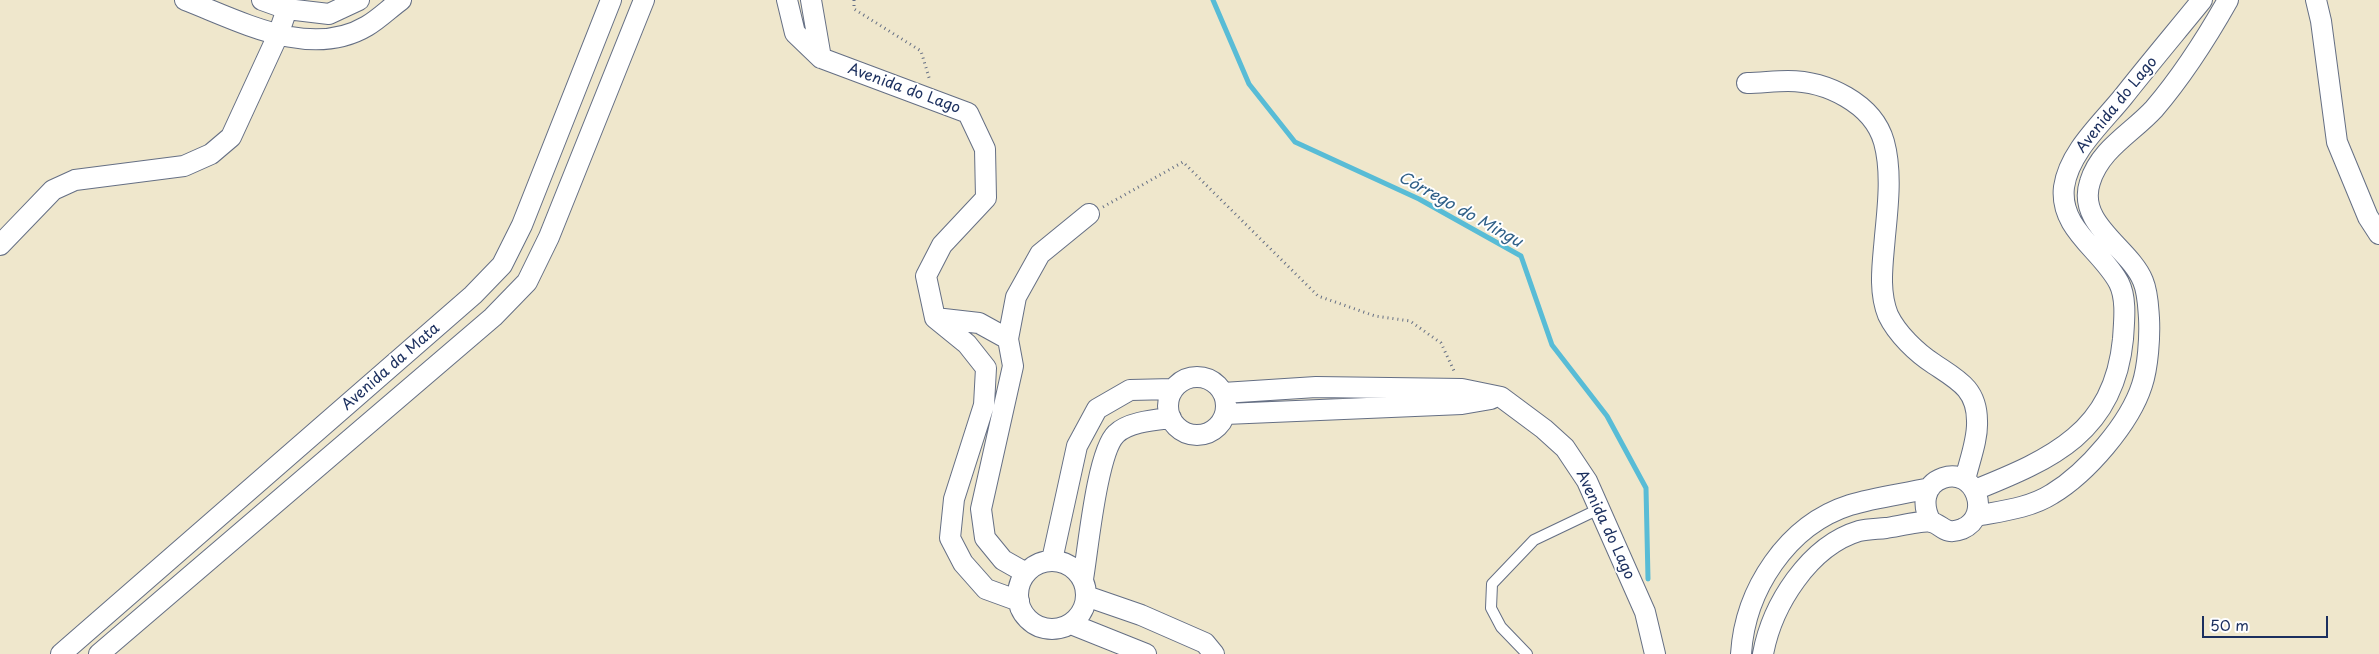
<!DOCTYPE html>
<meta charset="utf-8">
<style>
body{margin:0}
#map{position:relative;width:2379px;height:654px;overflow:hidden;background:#efe7cc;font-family:"Playpen Sans",sans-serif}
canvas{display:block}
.scale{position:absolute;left:2202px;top:616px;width:126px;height:22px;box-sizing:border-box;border:2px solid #1b2f5e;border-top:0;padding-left:6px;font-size:15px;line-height:18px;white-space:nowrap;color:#1b2f5e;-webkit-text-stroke:4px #fff;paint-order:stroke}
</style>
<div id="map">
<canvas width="2379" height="654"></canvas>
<div class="scale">50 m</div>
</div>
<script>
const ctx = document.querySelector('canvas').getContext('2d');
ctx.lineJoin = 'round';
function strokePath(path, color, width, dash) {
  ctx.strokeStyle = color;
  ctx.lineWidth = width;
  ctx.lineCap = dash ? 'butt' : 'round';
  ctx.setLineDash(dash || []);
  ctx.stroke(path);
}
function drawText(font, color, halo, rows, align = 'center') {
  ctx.font = font + ' "Playpen Sans",sans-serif';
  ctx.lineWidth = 4;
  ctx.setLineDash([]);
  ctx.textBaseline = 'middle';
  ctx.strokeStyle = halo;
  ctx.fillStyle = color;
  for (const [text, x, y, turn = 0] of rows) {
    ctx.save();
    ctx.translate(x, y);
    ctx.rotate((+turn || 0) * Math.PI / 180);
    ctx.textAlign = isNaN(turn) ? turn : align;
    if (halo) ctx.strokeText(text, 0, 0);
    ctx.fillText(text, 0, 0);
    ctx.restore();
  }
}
strokePath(new Path2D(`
 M 1213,0 L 1249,84 L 1295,142 L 1419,199 L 1521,256 L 1552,345 L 1607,416 L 1646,488 L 1648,579`), '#58bcd6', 5);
const lane = new Path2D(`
 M 1527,654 L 1501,627 L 1491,608 L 1492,584 L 1534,540 L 1599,509`);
const street = new Path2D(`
 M 185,0 C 240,21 310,60 367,26 C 379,19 390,8 401,0
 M 262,0 L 287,9 L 329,14 L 359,0
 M 787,0 L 795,33 L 821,58 L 968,113 L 985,149 L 986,198 L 942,245 L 926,276 L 935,318 L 967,344 L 986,368 L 984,405 L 954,499 L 950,538 L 963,563 L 986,589 L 1019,601
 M 811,0 L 821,58
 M 2316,0 L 2321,21 L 2337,142 L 2368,217 L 2379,234
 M 1747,83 C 1760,83 1774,81 1788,81 C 1826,81 1873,103 1884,142 C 1892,171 1888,206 1885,236 C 1883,262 1878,290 1888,315 C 1897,334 1917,353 1934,364 C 1958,380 1977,389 1977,421 C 1978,440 1969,462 1965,480
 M 0,245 L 53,190 L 75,180 L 184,166 L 211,154 L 231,137 L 278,35 L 287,9
 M 935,318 L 979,323 L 1008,339 L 1013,366 L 981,509 L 985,538 L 1003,560 L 1026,573
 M 1008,339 L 1016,297 L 1040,254 L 1089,214
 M1168 406a29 29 0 1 1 58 0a29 29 0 1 1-58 0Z
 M 1223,393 L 1316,387 L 1462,389 L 1501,397 L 1544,429 L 1565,448 L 1587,481 L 1645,612 L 1655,654
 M 1225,414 L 1462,404 L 1491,399
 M 1975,490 C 2052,459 2114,432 2123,339 C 2124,322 2127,299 2119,283 C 2102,250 2059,229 2064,187 C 2069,152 2102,123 2123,97 C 2149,64 2176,32 2202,0
 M 1976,516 C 2002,511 2030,508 2052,494 C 2087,473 2130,423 2142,385 C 2148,367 2150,337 2149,318 C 2148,305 2148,293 2143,281 C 2130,248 2076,224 2090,182 C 2100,149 2132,133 2154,109 C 2183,75 2206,39 2228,0
 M 1052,560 L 1077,446 L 1097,409 L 1130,390 L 1173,389
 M1018 595a34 34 0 1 1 68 0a34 34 0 1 1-68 0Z
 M 1083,579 C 1088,550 1097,452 1116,434 C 1128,422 1154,420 1171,418
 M 1086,596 L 1141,615 L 1205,643 L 1214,654
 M 1071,624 L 1146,654
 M 61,654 L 473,295 L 502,265 L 522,225 L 611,0
 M 99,654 L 493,317 L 527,282 L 549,237 L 644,0
 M 1741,654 C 1745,590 1787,525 1850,505 C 1876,497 1904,494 1930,488
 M 1763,654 C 1772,605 1809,546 1859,531 C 1868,529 1877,529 1886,528 C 1895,527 1924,520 1931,522 C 1942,524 1944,536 1962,529 C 1993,516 1975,467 1943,478 C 1923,485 1922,506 1931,522`);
strokePath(lane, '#656f84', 12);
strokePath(street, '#656f84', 22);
strokePath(new Path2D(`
 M 854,0 L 854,9 L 921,51 L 930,81
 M 1103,207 L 1183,162 L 1318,296 L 1375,316 L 1410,321 L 1441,343 L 1455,373`), '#656f84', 3, [1, 4]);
strokePath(lane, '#fff', 10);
strokePath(street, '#fff', 20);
drawText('15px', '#1b2f5e', '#fff', [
 ["Avenida do Lago",904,89,20],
 ["Avenida do Lago",2117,105,-51],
 ["Avenida da Mata",391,367,-41],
 ["Avenida do Lago",1605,525,65]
]);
drawText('italic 16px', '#306088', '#fff', [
 ["Córrego do Mingu",1460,210,29]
]);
</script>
